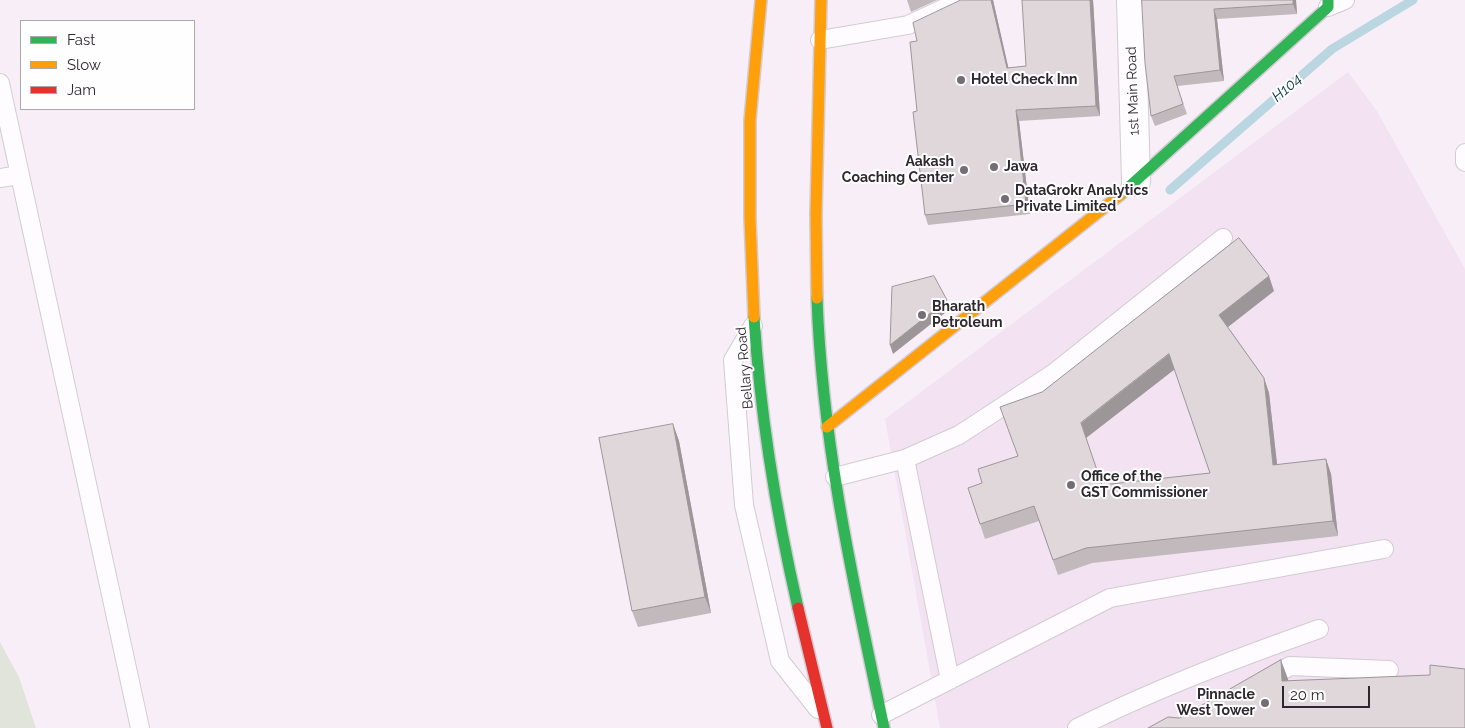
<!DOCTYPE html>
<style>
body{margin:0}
#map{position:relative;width:1465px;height:728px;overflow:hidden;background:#f8eef8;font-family:Raleway,sans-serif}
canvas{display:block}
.legend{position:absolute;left:20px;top:20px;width:175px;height:90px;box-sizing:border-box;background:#fefefe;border:1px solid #aba8ab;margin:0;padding:6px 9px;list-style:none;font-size:15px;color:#2e282e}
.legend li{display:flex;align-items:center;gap:10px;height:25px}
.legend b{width:25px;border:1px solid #aba8ab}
.scale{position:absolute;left:1282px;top:686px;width:88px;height:22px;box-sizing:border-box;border:2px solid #2e282e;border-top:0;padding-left:6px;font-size:15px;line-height:18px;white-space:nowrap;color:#2e282e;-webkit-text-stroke:4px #fefefe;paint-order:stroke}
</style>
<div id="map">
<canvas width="1465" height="728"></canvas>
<ul class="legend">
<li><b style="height:6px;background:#30b455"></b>Fast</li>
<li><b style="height:6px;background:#ff9f0a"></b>Slow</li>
<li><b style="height:6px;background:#e5322d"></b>Jam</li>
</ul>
<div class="scale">20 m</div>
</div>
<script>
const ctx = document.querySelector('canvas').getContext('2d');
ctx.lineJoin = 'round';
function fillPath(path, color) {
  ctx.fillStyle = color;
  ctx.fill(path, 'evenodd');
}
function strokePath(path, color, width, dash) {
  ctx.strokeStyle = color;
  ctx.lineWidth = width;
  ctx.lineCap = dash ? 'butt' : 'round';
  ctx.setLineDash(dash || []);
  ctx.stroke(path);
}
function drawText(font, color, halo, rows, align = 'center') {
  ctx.font = font + ' Raleway,sans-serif';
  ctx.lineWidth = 4;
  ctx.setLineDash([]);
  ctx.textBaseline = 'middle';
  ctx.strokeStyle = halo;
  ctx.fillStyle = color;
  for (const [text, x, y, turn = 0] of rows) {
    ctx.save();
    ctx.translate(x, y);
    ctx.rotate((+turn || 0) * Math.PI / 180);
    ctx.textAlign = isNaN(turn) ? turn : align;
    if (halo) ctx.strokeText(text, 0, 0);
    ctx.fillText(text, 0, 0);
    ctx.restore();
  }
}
fillPath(new Path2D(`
 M 1348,72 L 1377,111 L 1465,269 L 1465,728 L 940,728 L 885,419 Z`), '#f3e2f2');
fillPath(new Path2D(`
 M 0,642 L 19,677 L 36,728 L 0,728 Z`), '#e1e4db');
strokePath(new Path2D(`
 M 1170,190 L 1332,49 L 1413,0`), '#bad6e1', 9);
const lane = new Path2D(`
 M 1328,7 L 1345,0
 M 820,40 L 908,25 L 962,0
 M 0,83 L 140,728
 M 1465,153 L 1465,162
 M 0,178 L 19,175
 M 753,326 L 733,360 L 744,505 L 780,661 L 818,709
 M 905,459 L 959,435 L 1054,373 L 1223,238
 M 835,477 L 905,459 L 950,680
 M 1264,681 L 1290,666 L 1389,670
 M 881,715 L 1110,598 L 1384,549
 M 1077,728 C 1155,689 1237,658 1319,629`);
const street = new Path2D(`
 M 1131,0 L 1136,182`);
const fast = new Path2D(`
 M 1120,195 L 1328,7 L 1328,0
 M 817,298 C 822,444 854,586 884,728
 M 754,317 C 760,415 776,512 798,608`);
const slow = new Path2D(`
 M 817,298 L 816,214 L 821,0
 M 754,317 L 750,219 L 750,120 L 761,0
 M 827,427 L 1120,195`);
const jam = new Path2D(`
 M 798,608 L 827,728`);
strokePath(lane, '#d3cbd3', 20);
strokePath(street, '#d3cbd3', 30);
strokePath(fast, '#d3cbd3', 14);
strokePath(slow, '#d3cbd3', 14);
strokePath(jam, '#d3cbd3', 14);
strokePath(lane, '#fefcfe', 18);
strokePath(street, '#fefcfe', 28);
strokePath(fast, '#30b455', 11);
strokePath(slow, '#ff9f0a', 11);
strokePath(jam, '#e5322d', 11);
fillPath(new Path2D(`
 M 907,0 L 937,0 L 911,12 Z
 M 961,0 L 993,0 L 1008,68 L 1026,66 L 1093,0 L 1100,116 L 1019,121 L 1030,214 L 928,225 L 925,215 L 917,111 L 917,41 Z
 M 1142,0 L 1296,0 L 1297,14 L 1217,19 L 1224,81 L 1177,86 L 1187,114 L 1155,126 L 1151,116 Z
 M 1274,291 L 1228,327 L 1264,378 L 1269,393 L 1277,465 L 1326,459 L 1331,474 L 1338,536 L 1092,563 L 1058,575 L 1039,521 L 985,539 L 980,524 L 982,483 L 1018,456 L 1042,392 ZM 1175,369 L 1210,473 L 1102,485 L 1086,438 Z
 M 673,424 L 679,441 L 711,613 L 638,627 L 632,611 Z`), '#c1b9bb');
fillPath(new Path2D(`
 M 991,0 L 993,0 L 1011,79 L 1007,68 Z
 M 1090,0 L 1093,0 L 1100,116 L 1096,106 Z
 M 1293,0 L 1296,0 L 1297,14 L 1293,4 Z
 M 1214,9 L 1217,19 L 1224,81 L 1220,70 Z
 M 1016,110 L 1019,121 L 1030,214 L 1026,204 Z
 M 1269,276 L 1274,291 L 1224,330 L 1219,315 Z
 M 947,300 L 950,309 L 893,354 L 890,345 Z
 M 1169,354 L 1175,369 L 1086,438 L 1081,423 Z
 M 1264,378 L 1269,393 L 1279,481 L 1273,465 Z
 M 673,424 L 679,441 L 711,613 L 705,597 Z
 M 1326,459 L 1331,474 L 1338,536 L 1333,521 Z
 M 1281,660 L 1288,679 L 1289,701 L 1282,681 Z`), '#9d9699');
const building = new Path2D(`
 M 961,0 L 991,0 L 1007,68 L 1026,66 L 1022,0 L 1090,0 L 1096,106 L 1016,110 L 1026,204 L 925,215 L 913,112 L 917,111 L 910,42 L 917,41 L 913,23 Z
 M 1142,0 L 1293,0 L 1293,4 L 1214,9 L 1220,70 L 1174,76 L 1183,104 L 1151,116 L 1145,63 Z
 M 1239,238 L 1269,276 L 1219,315 L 1264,378 L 1273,465 L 1326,459 L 1333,521 L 1086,548 L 1053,560 L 1034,506 L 980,524 L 968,488 L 982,483 L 978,469 L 1018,456 L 1000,407 L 1042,392 ZM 1169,354 L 1210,473 L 1102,485 L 1081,423 Z
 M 934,276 L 947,300 L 890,345 L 892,287 Z
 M 673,424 L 705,597 L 632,611 L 599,438 Z
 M 1281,660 L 1282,681 L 1430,675 L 1430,665 L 1465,669 L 1465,728 L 1148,728 L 1168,717 L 1179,718 Z`);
fillPath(building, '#e0d7da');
strokePath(building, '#9d9699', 1);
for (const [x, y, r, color] of [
 [961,80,5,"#756d75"],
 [994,167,5,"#756d75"],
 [964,170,5,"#756d75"],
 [1005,199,5,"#756d75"],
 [922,315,5,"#756d75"],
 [1071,485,5,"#756d75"],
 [1265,703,5,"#756d75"]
]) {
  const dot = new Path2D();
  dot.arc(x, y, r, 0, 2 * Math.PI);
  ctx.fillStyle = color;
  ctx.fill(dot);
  strokePath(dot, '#fefefe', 2);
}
drawText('bold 14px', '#2e282e', '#fefefe', [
 ["Hotel Check Inn",971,80],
 ["Aakash",954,162,"right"],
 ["Coaching Center",954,178,"right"],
 ["Jawa",1004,167],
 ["DataGrokr Analytics",1015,191],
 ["Private Limited",1015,207],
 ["Bharath",932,307],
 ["Petroleum",932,323],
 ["Office of the",1081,477],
 ["GST Commissioner",1081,493],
 ["Pinnacle",1255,695,"right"],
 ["West Tower",1255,711,"right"]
], 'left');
drawText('14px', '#2e282e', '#fefefe', [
 ["1st Main Road",1133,91,-92],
 ["Bellary Road",745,368,-95]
]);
drawText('italic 15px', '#07323b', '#fefefe', [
 ["H104",1287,88,-41]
]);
</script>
